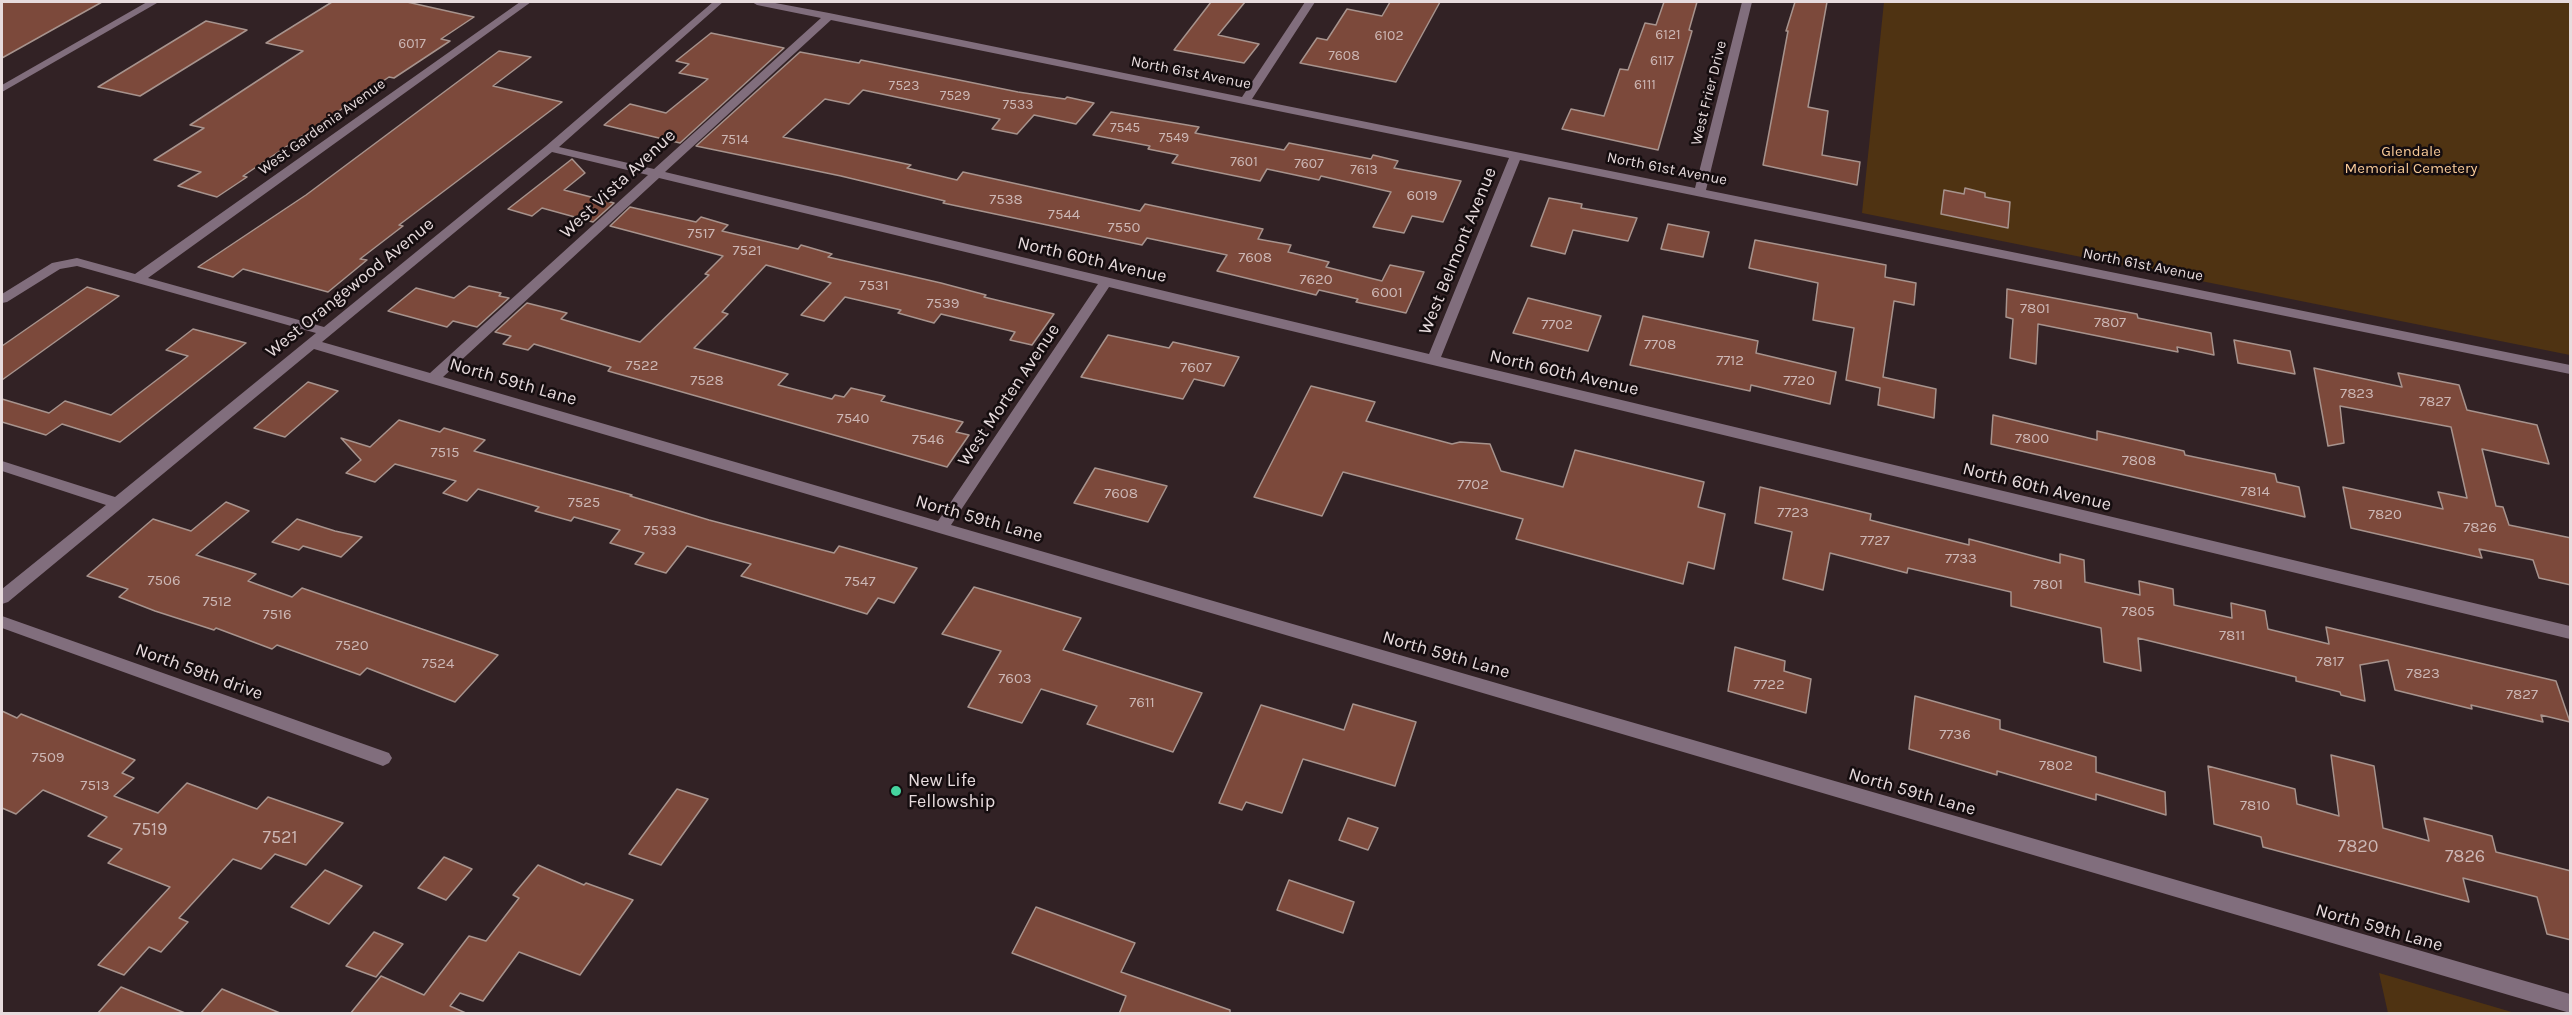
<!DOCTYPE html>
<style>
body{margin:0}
#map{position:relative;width:2572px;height:1015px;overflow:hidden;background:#322225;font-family:Karla,sans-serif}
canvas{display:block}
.frame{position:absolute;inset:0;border:3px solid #e7dbdd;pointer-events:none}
</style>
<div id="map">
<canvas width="2572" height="1015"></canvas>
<div class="frame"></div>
</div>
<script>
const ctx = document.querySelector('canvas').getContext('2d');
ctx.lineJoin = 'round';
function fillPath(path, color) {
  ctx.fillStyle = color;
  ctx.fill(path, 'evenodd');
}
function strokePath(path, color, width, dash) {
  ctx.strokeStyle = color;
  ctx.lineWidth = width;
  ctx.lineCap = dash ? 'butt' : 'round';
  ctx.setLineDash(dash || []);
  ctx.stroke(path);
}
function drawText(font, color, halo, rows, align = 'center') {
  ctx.font = font + ' Karla,sans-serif';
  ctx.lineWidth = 5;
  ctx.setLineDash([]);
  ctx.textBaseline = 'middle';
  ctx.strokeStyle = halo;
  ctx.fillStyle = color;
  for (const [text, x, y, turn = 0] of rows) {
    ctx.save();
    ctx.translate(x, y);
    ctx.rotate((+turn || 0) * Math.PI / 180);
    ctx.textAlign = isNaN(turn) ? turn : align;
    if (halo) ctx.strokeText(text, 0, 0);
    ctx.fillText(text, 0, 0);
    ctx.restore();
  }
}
fillPath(new Path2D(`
 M 1884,2 L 2570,2 L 2570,355 L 1862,213 Z
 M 2379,973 L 2515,1013 L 2388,1013 Z`), '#4f3312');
const building = new Path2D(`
 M 2,2 L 102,2 L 2,58 Z
 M 332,2 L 407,2 L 474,17 L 441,39 L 450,41 L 394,78 L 389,77 L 243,176 L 247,177 L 217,197 L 178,186 L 201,172 L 154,160 L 204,128 L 190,125 L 303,51 L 266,43 Z
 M 1211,2 L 1245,2 L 1218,35 L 1259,44 L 1244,63 L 1174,50 Z
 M 1390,2 L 1440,2 L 1396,82 L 1300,63 L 1317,38 L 1327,40 L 1347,9 L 1382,16 Z
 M 1664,2 L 1697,2 L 1689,30 L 1692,31 L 1658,150 L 1562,129 L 1571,109 L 1604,116 L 1620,69 L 1628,70 L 1645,23 L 1656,25 Z
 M 1795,2 L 1827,2 L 1808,107 L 1828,111 L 1822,155 L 1860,162 L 1857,185 L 1763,165 L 1788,31 L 1786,31 Z
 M 206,21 L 247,30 L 140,96 L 98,87 Z
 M 711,33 L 784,48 L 680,143 L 604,125 L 630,104 L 666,113 L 708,79 L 679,73 L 689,64 L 676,61 Z
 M 499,51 L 531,57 L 493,86 L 562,102 L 399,225 L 403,226 L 360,259 L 367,260 L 328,292 L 243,269 L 233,277 L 198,267 L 306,195 Z
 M 800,52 L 859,63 L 861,60 L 871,62 L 1018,92 L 1065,99 L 1067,97 L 1094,103 L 1076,124 L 1034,115 L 1017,134 L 992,129 L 1000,119 L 863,90 L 849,104 L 825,99 L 783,137 L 911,165 L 907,168 L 957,180 L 963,172 L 1140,211 L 1145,204 L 1263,229 L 1258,239 L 1291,245 L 1288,252 L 1329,262 L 1326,267 L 1382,281 L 1390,265 L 1424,272 L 1406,313 L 1356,302 L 1358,299 L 1319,290 L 1316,295 L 1217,271 L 1227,255 L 1147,238 L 1142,245 L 943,203 L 945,201 L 841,176 L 696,146 Z
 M 1111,112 L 1199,127 L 1195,133 L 1284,150 L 1289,143 L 1371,159 L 1373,155 L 1398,161 L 1394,168 L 1461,181 L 1443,222 L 1412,216 L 1404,233 L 1373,227 L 1391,192 L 1321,176 L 1319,180 L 1267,169 L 1260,181 L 1172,163 L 1178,155 L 1148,149 L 1150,146 L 1093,135 Z
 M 572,159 L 585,173 L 564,190 L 614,203 L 593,222 L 542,208 L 532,216 L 508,209 Z
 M 1965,188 L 1985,193 L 1985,197 L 2010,202 L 2008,228 L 1941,214 L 1944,190 L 1964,194 Z
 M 1549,198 L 1582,204 L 1581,208 L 1637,218 L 1628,241 L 1573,230 L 1565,254 L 1531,246 Z
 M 630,207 L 696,222 L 701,217 L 728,225 L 722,231 L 798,249 L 801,245 L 832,254 L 828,257 L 941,283 L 986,295 L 984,297 L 1054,314 L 1032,345 L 1010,340 L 1015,332 L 941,314 L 934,323 L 898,313 L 901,310 L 845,297 L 824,321 L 801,315 L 831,283 L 766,265 L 722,312 L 728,314 L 694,348 L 788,374 L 778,385 L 832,399 L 835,395 L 844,397 L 851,388 L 885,396 L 881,401 L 963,422 L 956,432 L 969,435 L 947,467 L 608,371 L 611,367 L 534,344 L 528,350 L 503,344 L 511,336 L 495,332 L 527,303 L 567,313 L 561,319 L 640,342 L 709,275 L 705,274 L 723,256 L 610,226 Z
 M 1668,224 L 1709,232 L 1703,257 L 1661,249 Z
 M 1755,240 L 1886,265 L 1885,277 L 1916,283 L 1914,305 L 1894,301 L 1883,377 L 1936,389 L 1934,418 L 1878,405 L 1880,388 L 1846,380 L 1854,328 L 1813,320 L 1818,283 L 1749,268 Z
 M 469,286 L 501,293 L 499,296 L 509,298 L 477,327 L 453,321 L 447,327 L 388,311 L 416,288 L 454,298 Z
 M 87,287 L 119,296 L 2,380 L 2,346 Z
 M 2007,289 L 2137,314 L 2138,318 L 2211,333 L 2214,355 L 2177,347 L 2178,352 L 2038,324 L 2036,364 L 2010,358 L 2013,319 L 2006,317 Z
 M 1528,298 L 1601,316 L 1588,351 L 1513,333 Z
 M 1643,316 L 1758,341 L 1756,353 L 1836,372 L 1830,404 L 1751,385 L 1750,391 L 1630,365 Z
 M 193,329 L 246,343 L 120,442 L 62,424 L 46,435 L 2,422 L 2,399 L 49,413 L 65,401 L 111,415 L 188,356 L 166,350 Z
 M 1108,335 L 1169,348 L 1173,342 L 1239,357 L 1224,386 L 1194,379 L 1183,399 L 1081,377 Z
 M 2234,340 L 2290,351 L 2295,374 L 2238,363 Z
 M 2314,368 L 2402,387 L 2398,373 L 2459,385 L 2467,410 L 2537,425 L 2549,464 L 2482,449 L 2496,506 L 2503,507 L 2509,525 L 2571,538 L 2571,585 L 2539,578 L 2533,560 L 2479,549 L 2482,558 L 2351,528 L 2343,487 L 2443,509 L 2438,492 L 2467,498 L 2451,427 L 2340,406 L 2344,443 L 2328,446 Z
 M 308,382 L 338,391 L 285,437 L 254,428 Z
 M 1311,386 L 1375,402 L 1366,421 L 1452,444 L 1460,442 L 1490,444 L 1501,471 L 1563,487 L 1575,450 L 1704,482 L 1698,507 L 1725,514 L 1714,569 L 1688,562 L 1683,584 L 1516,539 L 1523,519 L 1343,472 L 1322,516 L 1254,497 Z
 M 1993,415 L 2097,440 L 2097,431 L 2184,451 L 2185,455 L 2275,474 L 2277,482 L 2299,487 L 2305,517 L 1991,444 Z
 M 399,420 L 440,432 L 444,428 L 485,440 L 474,451 L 632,495 L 630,496 L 709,520 L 834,553 L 839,546 L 917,568 L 894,603 L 878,598 L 867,614 L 741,576 L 751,564 L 687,546 L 666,573 L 635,564 L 644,553 L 610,543 L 620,530 L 574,517 L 571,521 L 535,511 L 539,507 L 478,489 L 467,501 L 443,493 L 456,481 L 395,464 L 375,482 L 346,473 L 361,460 L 341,438 L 370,447 Z
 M 1095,468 L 1167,486 L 1148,522 L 1074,503 Z
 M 1760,487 L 1871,514 L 1870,520 L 1969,545 L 1969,539 L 2060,563 L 2060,554 L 2084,560 L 2085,582 L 2140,595 L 2139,581 L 2173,589 L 2174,605 L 2232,618 L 2231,603 L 2265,611 L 2268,629 L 2329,644 L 2326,627 L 2556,681 L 2570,722 L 2541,715 L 2543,722 L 2471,705 L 2472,709 L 2395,690 L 2388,660 L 2360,665 L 2365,701 L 2341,695 L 2340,692 L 2296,681 L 2296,677 L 2138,638 L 2141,671 L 2104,662 L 2101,628 L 2011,606 L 2011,592 L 1908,568 L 1907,573 L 1830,553 L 1823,590 L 1783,579 L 1792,532 L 1755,523 Z
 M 226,502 L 249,511 L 196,555 L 256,574 L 248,581 L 292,597 L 302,588 L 498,655 L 455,702 L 367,668 L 360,675 L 277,645 L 272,649 L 216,628 L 214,630 L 155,611 L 119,597 L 128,589 L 87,576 L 153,519 L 191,531 Z
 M 297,519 L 335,531 L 362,537 L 341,557 L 303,546 L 299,550 L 272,542 Z
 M 974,587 L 1081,618 L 1063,650 L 1202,693 L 1173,752 L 1087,724 L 1097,706 L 1041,689 L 1022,723 L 968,707 L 1001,651 L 942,634 Z
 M 1735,647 L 1785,661 L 1784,671 L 1811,679 L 1806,713 L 1728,691 Z
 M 1915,696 L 2000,720 L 2000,729 L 2096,757 L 2096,772 L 2165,792 L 2166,815 L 2096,794 L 2096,800 L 1997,771 L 1997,775 L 1909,749 Z
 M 1353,704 L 1416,722 L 1395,786 L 1303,759 L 1282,813 L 1246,802 L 1242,810 L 1219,803 L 1261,705 L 1344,730 Z
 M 2,711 L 17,718 L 21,714 L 135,760 L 122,773 L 134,778 L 114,796 L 158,813 L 187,783 L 257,809 L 268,797 L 343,823 L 306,865 L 275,854 L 261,869 L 233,859 L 179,918 L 188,922 L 161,952 L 149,947 L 124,975 L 98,965 L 170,887 L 108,863 L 122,849 L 88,836 L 107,817 L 43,790 L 16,814 L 2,808 Z
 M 2331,755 L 2374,766 L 2383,828 L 2429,841 L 2424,818 L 2492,836 L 2496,852 L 2571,871 L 2571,940 L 2547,934 L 2537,897 L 2463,878 L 2469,902 L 2263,847 L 2261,837 L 2214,824 L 2208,766 L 2295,789 L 2297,804 L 2339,816 Z
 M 677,789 L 708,799 L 661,865 L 629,854 Z
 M 1348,818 L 1378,828 L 1368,850 L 1339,840 Z
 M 444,857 L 472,869 L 446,900 L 418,888 Z
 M 538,865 L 584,885 L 586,883 L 633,900 L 580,975 L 519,952 L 483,1001 L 460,993 L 450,1006 L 468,1014 L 350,1014 L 381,976 L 424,995 L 469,936 L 486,941 L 519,898 L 513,895 Z
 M 325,870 L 362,886 L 329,924 L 291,907 Z
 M 1289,880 L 1354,902 L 1343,933 L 1277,910 Z
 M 1036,907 L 1135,943 L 1121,972 L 1230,1010 L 1230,1014 L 1119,1014 L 1126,996 L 1012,953 Z
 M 374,932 L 403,944 L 376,977 L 346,966 Z
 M 121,987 L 185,1013 L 185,1014 L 97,1014 Z
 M 222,989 L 280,1013 L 280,1014 L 200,1014 Z`);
fillPath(building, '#7c493b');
strokePath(building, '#a7938d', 1.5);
fillPath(new Path2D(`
 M 147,2 L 157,3 L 2,92 L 2,85 Z
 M 520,2 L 531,2 L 148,278 L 324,327 L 546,146 L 713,2 L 723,2 L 559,147 L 654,169 L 821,18 L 757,5 L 752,2 L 770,2 L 829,13 L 1242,97 L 1305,2 L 1315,2 L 1252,99 L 1695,188 L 1742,2 L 1752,2 L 1706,190 L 2570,365 L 2570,374 L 1520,160 L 1441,357 L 2570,626 L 2570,639 L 1109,287 L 951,525 L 2570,994 L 2570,1013 L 314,349 L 8,602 L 2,604 L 2,589 L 106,505 L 2,471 L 2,461 L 115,497 L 316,333 L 77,266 L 60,269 L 7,302 L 2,303 L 2,294 L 52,263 L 77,258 L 135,274 ZM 831,20 L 1509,158 L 1429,354 L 665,172 ZM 552,152 L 648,175 L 430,373 L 322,342 ZM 659,178 L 1098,284 L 938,521 L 443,377 Z
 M 2,616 L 389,753 L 392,758 L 389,763 L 383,766 L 2,628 Z`), '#816e7d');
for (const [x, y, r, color] of [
 [896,791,6,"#45d49f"]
]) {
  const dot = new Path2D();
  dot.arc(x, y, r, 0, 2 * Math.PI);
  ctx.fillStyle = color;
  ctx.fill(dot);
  strokePath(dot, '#150d0f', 2);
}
drawText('14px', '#ccb6b4', null, [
 ["6121",1668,35],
 ["6102",1389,36],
 ["6017",412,44],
 ["7608",1344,56],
 ["6117",1662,61],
 ["6111",1645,85],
 ["7523",904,86],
 ["7529",955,96],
 ["7533",1018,105],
 ["7545",1125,128],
 ["7549",1174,138],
 ["7514",735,140],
 ["7601",1244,162],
 ["7607",1309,164],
 ["7613",1364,170]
]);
drawText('15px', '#e7dbdd', '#150d0f', [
 ["North 61st Avenue",1191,73,11],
 ["West Frier Drive",1709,93,-76],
 ["West Gardenia Avenue",322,127,-36],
 ["North 61st Avenue",1667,169,11],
 ["North 61st Avenue",2143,265,11]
]);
drawText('15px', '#f8ca98', '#150d0f', [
 ["Glendale",2411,152],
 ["Memorial Cemetery",2411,169]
]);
drawText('15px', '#ccb6b4', null, [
 ["6019",1422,196],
 ["7538",1006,200],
 ["7544",1064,215],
 ["7550",1124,228],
 ["7517",701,234],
 ["7521",747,251],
 ["7608",1255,258],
 ["7620",1316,280],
 ["7531",874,286],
 ["6001",1387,293],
 ["7539",943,304],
 ["7801",2035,309],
 ["7807",2110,323],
 ["7702",1557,325],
 ["7708",1660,345],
 ["7712",1730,361],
 ["7522",642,366],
 ["7607",1196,368],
 ["7528",707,381],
 ["7720",1799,381],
 ["7823",2357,394],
 ["7827",2435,402],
 ["7540",853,419],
 ["7800",2032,439],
 ["7546",928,440],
 ["7515",445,453],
 ["7808",2139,461],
 ["7702",1473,485],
 ["7814",2255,492],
 ["7608",1121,494],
 ["7525",584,503],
 ["7723",1793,513],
 ["7820",2385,515],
 ["7826",2480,528],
 ["7533",660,531],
 ["7727",1875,541],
 ["7733",1961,559],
 ["7506",164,581],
 ["7547",860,582],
 ["7801",2048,585],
 ["7512",217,602],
 ["7805",2138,612],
 ["7516",277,615],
 ["7811",2232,636],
 ["7520",352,646],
 ["7817",2330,662],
 ["7524",438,664],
 ["7823",2423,674],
 ["7603",1015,679],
 ["7722",1769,685],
 ["7827",2522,695],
 ["7611",1142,703],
 ["7736",1955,735],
 ["7509",48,758],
 ["7802",2056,766],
 ["7513",95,786],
 ["7810",2255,806]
]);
drawText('18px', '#e7dbdd', '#150d0f', [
 ["West Vista Avenue",618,184,-43],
 ["West Belmont Avenue",1458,251,-68],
 ["North 60th Avenue",1092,260,13],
 ["West Orangewood Avenue",350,288,-39],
 ["North 60th Avenue",1564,373,13],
 ["North 59th Lane",513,382,16],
 ["West Morten Avenue",1009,395,-56],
 ["North 60th Avenue",2037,487,14],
 ["North 59th Lane",979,519,16],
 ["North 59th Lane",1446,655,16],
 ["North 59th drive",199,672,20],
 ["North 59th Lane",1912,792,16],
 ["North 59th Lane",2379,928,16]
]);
drawText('18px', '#e7dbdd', '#150d0f', [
 ["New Life",908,781],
 ["Fellowship",908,802]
], 'left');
drawText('18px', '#ccb6b4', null, [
 ["7519",150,830],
 ["7521",280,838],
 ["7820",2358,847],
 ["7826",2465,857]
]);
</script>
